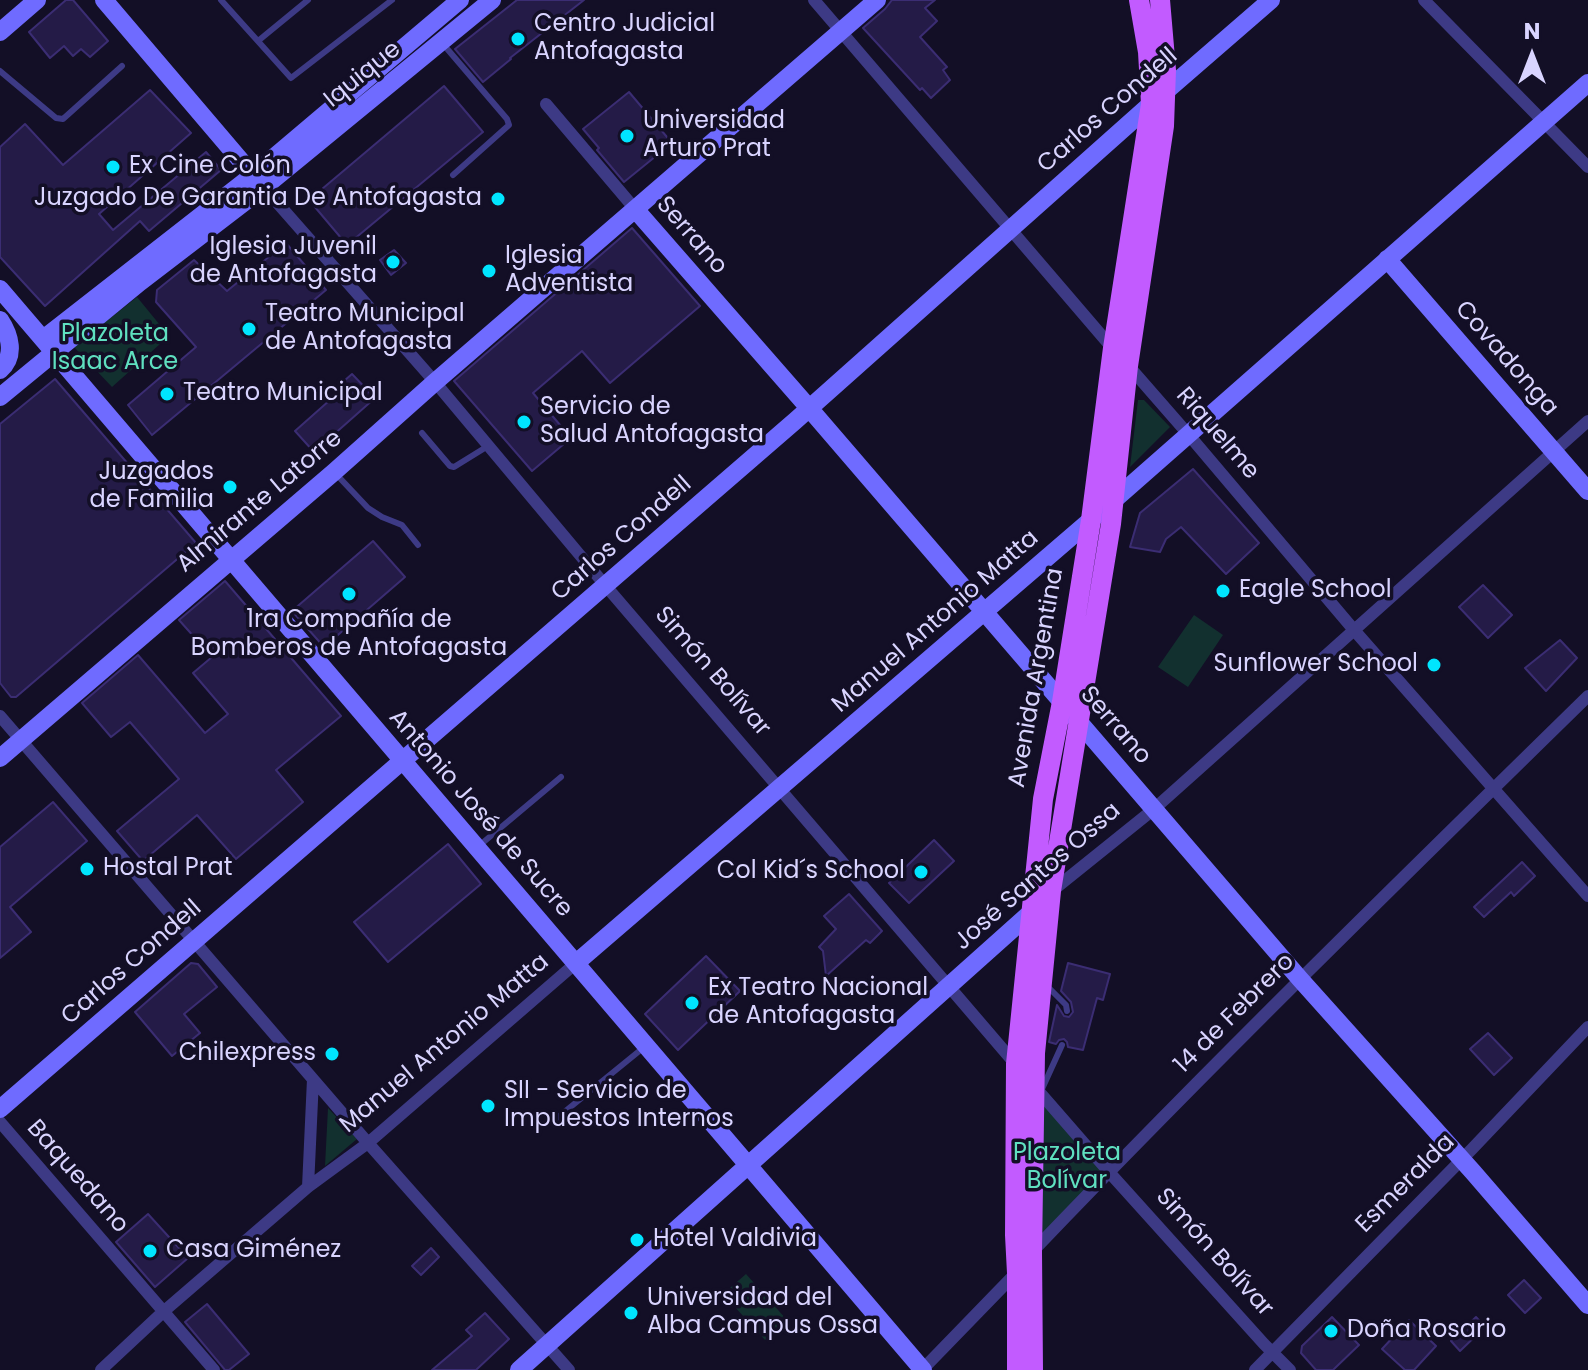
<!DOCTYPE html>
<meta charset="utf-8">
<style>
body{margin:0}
#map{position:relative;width:1588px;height:1370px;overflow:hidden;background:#130f26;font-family:Poppins,sans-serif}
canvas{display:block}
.north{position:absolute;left:1492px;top:16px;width:80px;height:80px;-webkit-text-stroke:6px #130f26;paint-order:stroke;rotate:0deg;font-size:22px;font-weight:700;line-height:32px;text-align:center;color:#d9d4ff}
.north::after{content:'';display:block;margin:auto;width:28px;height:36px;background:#d9d4ff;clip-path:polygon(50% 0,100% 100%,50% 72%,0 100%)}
</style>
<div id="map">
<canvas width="1588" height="1370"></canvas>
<div class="north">N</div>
</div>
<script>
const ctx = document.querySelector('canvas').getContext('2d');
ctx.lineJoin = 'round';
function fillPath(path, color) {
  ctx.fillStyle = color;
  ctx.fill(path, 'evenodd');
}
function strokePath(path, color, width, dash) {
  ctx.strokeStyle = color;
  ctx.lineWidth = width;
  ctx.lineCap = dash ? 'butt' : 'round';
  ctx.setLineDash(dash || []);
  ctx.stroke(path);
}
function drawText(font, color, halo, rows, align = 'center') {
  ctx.font = font + ' Poppins,sans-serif';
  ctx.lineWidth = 7;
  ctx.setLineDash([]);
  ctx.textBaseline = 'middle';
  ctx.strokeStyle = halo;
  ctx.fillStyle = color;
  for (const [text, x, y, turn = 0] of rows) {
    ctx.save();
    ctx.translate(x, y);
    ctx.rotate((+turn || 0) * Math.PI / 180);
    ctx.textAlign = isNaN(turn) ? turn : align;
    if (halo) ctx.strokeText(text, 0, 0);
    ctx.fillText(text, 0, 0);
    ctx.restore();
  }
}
fillPath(new Path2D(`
 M 137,297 L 169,336 L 112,387 L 74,347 Z
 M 1138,400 L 1144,400 L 1170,427 L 1130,467 Z
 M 1194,615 L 1223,635 L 1188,687 L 1158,667 Z
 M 1034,1086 L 1109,1172 L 1032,1252 Z
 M 328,1108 L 357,1139 L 325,1166 Z
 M 746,1274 L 787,1320 L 765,1340 L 723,1294 Z`), '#12302f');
const building = new Path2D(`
 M 66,0 L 73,0 L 108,41 L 90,57 L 81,49 L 73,56 L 64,46 L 50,58 L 29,32 Z
 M 517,0 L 584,0 L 510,58 L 511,59 L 483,82 L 455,49 Z
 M 892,0 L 935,0 L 925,8 L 937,21 L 920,37 L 947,67 L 943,70 L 950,80 L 931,98 L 922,88 L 920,90 L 863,28 L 885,9 Z
 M 444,86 L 483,132 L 347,245 L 309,200 Z
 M 150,90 L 191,133 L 99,214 L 113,230 L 206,152 L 221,170 L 149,231 L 140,221 L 45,306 L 0,257 L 0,147 L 25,124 L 63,165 Z
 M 629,92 L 672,143 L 624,182 L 597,150 L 599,148 L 583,129 Z
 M 632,228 L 700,306 L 610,383 L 582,351 L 533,393 L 571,438 L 532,471 L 454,381 Z
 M 286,243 L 326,290 L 152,435 L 128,405 L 196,347 L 156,302 L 157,290 L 194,260 L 227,291 Z
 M 394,250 L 406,263 L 391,275 L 380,260 Z
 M 352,374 L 375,398 L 314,452 L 295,431 L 339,392 L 336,388 Z
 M 55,379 L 196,543 L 16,697 L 11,697 L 0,683 L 0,424 Z
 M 1193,469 L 1259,543 L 1226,574 L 1181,527 L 1166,539 L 1160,552 L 1130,547 L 1140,513 Z
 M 373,541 L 405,577 L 324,647 L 292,611 Z
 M 225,581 L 341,716 L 276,770 L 303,802 L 236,859 L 197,815 L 143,861 L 117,831 L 179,779 L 130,722 L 111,737 L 82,703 L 138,655 L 205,733 L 228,714 L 193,673 L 212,657 L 179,620 Z
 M 1483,585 L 1512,615 L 1488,638 L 1459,607 Z
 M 1560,640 L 1577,658 L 1546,691 L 1525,668 Z
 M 53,802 L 87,841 L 10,907 L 31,932 L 0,958 L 0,847 Z
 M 934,840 L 954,861 L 909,903 L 889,883 Z
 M 448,844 L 481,884 L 388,962 L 354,922 Z
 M 1522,862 L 1535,876 L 1514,896 L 1511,892 L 1484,917 L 1474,907 Z
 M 849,894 L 882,931 L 870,943 L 866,940 L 826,976 L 823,951 L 819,947 L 836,929 L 824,916 Z
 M 706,956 L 740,991 L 678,1050 L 645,1014 Z
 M 191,963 L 198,964 L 217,987 L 184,1014 L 200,1033 L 172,1056 L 135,1012 Z
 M 1068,963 L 1110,974 L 1103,1000 L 1097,998 L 1083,1050 L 1068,1047 L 1067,1042 L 1064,1039 L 1059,1040 L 1056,1044 L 1049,1042 L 1057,1005 L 1064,1016 L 1069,1017 L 1073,1012 L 1071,1002 L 1061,991 Z
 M 1488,1033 L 1512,1058 L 1494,1075 L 1470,1049 Z
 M 148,1214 L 188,1258 L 155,1287 L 116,1242 Z
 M 431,1248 L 439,1257 L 421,1275 L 412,1266 Z
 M 1524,1280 L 1541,1298 L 1525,1313 L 1508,1295 Z
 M 207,1304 L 249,1354 L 229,1370 L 225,1370 L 185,1322 Z
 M 485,1313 L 509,1339 L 476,1370 L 432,1370 L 472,1336 L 466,1330 Z
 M 1332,1317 L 1359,1345 L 1333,1370 L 1316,1370 L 1301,1353 L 1302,1346 Z
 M 1476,1317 L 1485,1327 L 1460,1351 L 1451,1341 Z
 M 1409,1320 L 1436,1346 L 1414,1370 L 1405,1370 L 1382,1349 Z`);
fillPath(building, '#241b47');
strokePath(building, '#3b2d73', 2);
strokePath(new Path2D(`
 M 221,0 L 291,78 L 392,0
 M 258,41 L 308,0
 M 443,44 L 507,119 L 509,125 L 453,175
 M 0,71 L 56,118 L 63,119 L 122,66
 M 422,433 L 450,466 L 454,467 L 488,446
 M 336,474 L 368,508 L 382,517 L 402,525 L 418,545
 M 480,845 L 561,777
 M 1048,987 L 1066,1005 L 1067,1011
 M 1042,1089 L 1062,1045
 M 552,1122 L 643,1048`), '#3d3a85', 6);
strokePath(new Path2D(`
 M 814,0 L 1114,350
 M 1424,0 L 1588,167
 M 546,104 L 635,209
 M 259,182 L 435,382 L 605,585 L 1018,1067
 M 1126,363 L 1188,434 L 1354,630 L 1588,896
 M 0,716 L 368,1143 L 569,1370
 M 1052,891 L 1154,809 L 1588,421
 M 1035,1087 L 1109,1172 L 1264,1344 L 1290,1370
 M 0,1122 L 214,1370
 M 308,1187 L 313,1079
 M 1033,1251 C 1214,1062 1401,879 1588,696
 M 101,1370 L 163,1312 L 308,1187 L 368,1143 L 576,963
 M 922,1370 L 1017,1272
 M 1255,1370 L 1472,1149 L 1588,1027`), '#3d3a85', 12);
strokePath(new Path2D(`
 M 104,0 L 253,175
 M 0,32 L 37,0
 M 635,209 L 809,408 L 1300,979 L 1473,1172 L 1588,1305
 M 1387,259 L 1588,491
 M 0,289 L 923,1370
 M 0,320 C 10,335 16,356 0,370
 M 43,339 L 253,175 L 460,0
 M 0,397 L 140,282 L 264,187 L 492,0
 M 0,758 L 334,472 L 435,382 L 877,0
 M 576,963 L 1114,500 L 1588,83
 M 0,1109 L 795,421 L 1151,104 L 1271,0
 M 519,1370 L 1036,908`), '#6f6bff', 18);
strokePath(new Path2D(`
 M 1017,1370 L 1017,1273 L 1015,1235 L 1016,1064 L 1043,799 L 1062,702 L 1091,520 L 1113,348 L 1151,104 L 1148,52 L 1139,0
 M 1033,1370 L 1032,1252 L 1035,1053 L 1051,891 L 1111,524 L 1128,366 L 1164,126 L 1166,70 L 1160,0`), '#c25bff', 20);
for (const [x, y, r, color] of [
 [518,39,8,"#00e5ff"],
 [627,136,8,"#00e5ff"],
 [113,167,8,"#00e5ff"],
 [498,199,8,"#00e5ff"],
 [393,262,8,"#00e5ff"],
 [489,271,8,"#00e5ff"],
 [249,329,8,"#00e5ff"],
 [167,394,8,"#00e5ff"],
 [524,422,8,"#00e5ff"],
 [230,487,8,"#00e5ff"],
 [1223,591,8,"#00e5ff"],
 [349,594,8,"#00e5ff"],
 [1434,665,8,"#00e5ff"],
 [87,869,8,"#00e5ff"],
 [921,872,8,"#00e5ff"],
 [692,1003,8,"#00e5ff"],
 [332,1054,8,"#00e5ff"],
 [488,1106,8,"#00e5ff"],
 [637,1240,8,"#00e5ff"],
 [150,1251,8,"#00e5ff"],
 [631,1313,8,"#00e5ff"],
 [1331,1331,8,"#00e5ff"]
]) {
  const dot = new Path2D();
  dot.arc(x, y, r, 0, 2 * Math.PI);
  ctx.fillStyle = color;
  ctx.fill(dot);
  strokePath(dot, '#130f26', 3);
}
drawText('24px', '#d9d4ff', '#130f26', [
 ["Centro Judicial",534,25],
 ["Antofagasta",534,53],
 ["Universidad",643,122],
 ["Arturo Prat",643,150],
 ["Ex Cine Colón",129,167],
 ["Juzgado De Garantia De Antofagasta",482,199,"right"],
 ["Iglesia Juvenil",377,248,"right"],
 ["de Antofagasta",377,276,"right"],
 ["Iglesia",505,257],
 ["Adventista",505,285],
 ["Teatro Municipal",265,315],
 ["de Antofagasta",265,343],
 ["Teatro Municipal",183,394],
 ["Servicio de",540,408],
 ["Salud Antofagasta",540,436],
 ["Juzgados",214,473,"right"],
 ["de Familia",214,501,"right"],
 ["Eagle School",1239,591],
 ["1ra Compañía de",349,621,"center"],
 ["Bomberos de Antofagasta",349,649,"center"],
 ["Sunflower School",1418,665,"right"],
 ["Hostal Prat",103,869],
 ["Col Kid´s School",905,872,"right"],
 ["Ex Teatro Nacional",708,989],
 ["de Antofagasta",708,1017],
 ["Chilexpress",316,1054,"right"],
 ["SII - Servicio de",504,1092],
 ["Impuestos Internos",504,1120],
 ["Hotel Valdivia",653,1240],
 ["Casa Giménez",166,1251],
 ["Universidad del",647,1299],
 ["Alba Campus Ossa",647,1327],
 ["Doña Rosario",1347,1331]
], 'left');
drawText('24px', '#d9d4ff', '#130f26', [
 ["Iquique",363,75,-39],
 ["Carlos Condell",1108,111,-41],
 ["Serrano",691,236,49],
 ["Covadonga",1506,359,49],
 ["Riquelme",1217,434,49],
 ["Almirante Latorre",260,502,-40],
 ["Carlos Condell",622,539,-41],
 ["Manuel Antonio Matta",936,622,-41],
 ["Simón Bolívar",712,672,49],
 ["Avenida Argentina",1037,678,-80],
 ["Serrano",1115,726,49],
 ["Antonio José de Sucre",480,814,49],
 ["José Santos Ossa",1038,877,-41],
 ["Carlos Condell",132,963,-41],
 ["14 de Febrero",1235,1014,-45],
 ["Manuel Antonio Matta",445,1044,-40],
 ["Baquedano",77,1177,49],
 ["Esmeralda",1406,1184,-45],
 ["Simón Bolívar",1214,1253,48]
]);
drawText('24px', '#5fe0c0', '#130f26', [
 ["Plazoleta",115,335],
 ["Isaac Arce",115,363],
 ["Plazoleta",1067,1154],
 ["Bolívar",1067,1182]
]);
</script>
